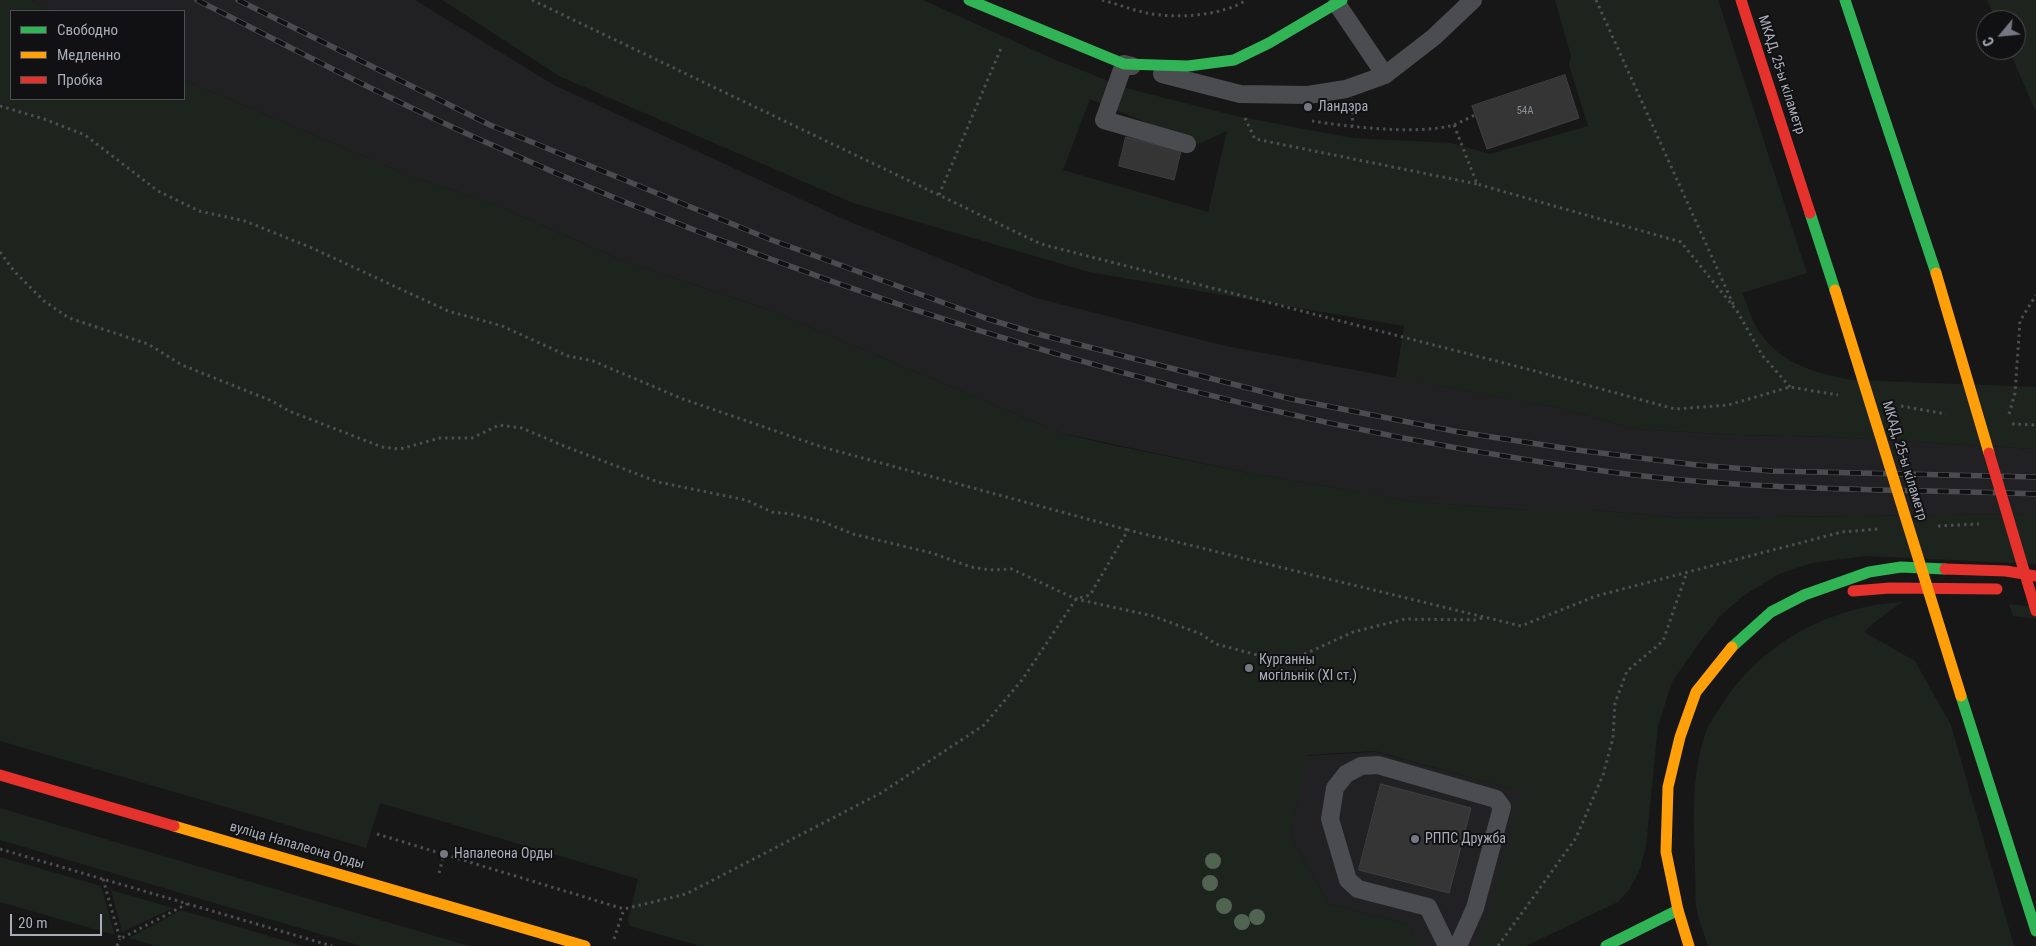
<!DOCTYPE html>
<meta charset="utf-8">
<style>
body{margin:0}
#map{position:relative;width:2036px;height:946px;overflow:hidden;background:#171717;font-family:"Roboto Condensed",sans-serif}
canvas{display:block}
.legend{position:absolute;left:10px;top:10px;width:175px;height:90px;box-sizing:border-box;background:#111113;border:1px solid #4d4f55;margin:0;padding:6px 9px;list-style:none;font-size:15px;color:#a8adb8}
.legend li{display:flex;align-items:center;gap:10px;height:25px}
.legend b{width:25px;border:1px solid #4d4f55}
.north{position:absolute;left:1976px;top:10px;width:50px;height:50px;box-sizing:border-box;background:#111113;border:1px solid #4d4f55;border-radius:50%;rotate:242deg;font-size:14px;font-weight:700;line-height:20px;text-align:center;color:#a8adb8}
.north::after{content:'';display:block;margin:auto;width:18px;height:22px;background:#757880;clip-path:polygon(50% 0,100% 100%,50% 72%,0 100%)}
.scale{position:absolute;left:10px;top:914px;width:92px;height:22px;box-sizing:border-box;border:2px solid #a8adb8;border-top:0;padding-left:6px;font-size:15px;line-height:18px;white-space:nowrap;color:#a8adb8;-webkit-text-stroke:4px #111113;paint-order:stroke}
</style>
<div id="map">
<canvas width="2036" height="946"></canvas>
<ul class="legend">
<li><b style="height:6px;background:#30b455"></b>Свободно</li>
<li><b style="height:6px;background:#ff9f0a"></b>Медленно</li>
<li><b style="height:6px;background:#e5322d"></b>Пробка</li>
</ul>
<div class="north">С</div>
<div class="scale">20 m</div>
</div>
<script>
const ctx = document.querySelector('canvas').getContext('2d');
ctx.lineJoin = 'round';
function fillPath(path, color) {
  ctx.fillStyle = color;
  ctx.fill(path, 'evenodd');
}
function strokePath(path, color, width, dash) {
  ctx.strokeStyle = color;
  ctx.lineWidth = width;
  ctx.lineCap = dash ? 'butt' : 'round';
  ctx.setLineDash(dash || []);
  ctx.stroke(path);
}
function drawText(font, color, halo, rows, align = 'center') {
  ctx.font = font + ' "Roboto Condensed",sans-serif';
  ctx.lineWidth = 4;
  ctx.setLineDash([]);
  ctx.textBaseline = 'middle';
  ctx.strokeStyle = halo;
  ctx.fillStyle = color;
  for (const [text, x, y, turn = 0] of rows) {
    ctx.save();
    ctx.translate(x, y);
    ctx.rotate((+turn || 0) * Math.PI / 180);
    ctx.textAlign = isNaN(turn) ? turn : align;
    if (halo) ctx.strokeText(text, 0, 0);
    ctx.fillText(text, 0, 0);
    ctx.restore();
  }
}
fillPath(new Path2D(`
 M 32,0 L 415,0 L 554,85 L 846,220 L 1036,298 L 1226,346 L 1559,408 L 1636,429 L 1737,435 L 1834,437 L 2036,449 L 2036,514 L 1683,518 L 1592,510 L 1528,510 L 1416,502 L 1244,472 L 1061,433 L 769,310 L 619,259 L 491,203 L 408,175 L 184,80 L 184,11 L 50,11 Z
 M 1376,752 L 1524,792 L 1479,946 L 1419,946 L 1408,924 L 1329,904 L 1290,835 L 1307,756 Z`), '#212123');
fillPath(new Path2D(`
 M 0,0 L 32,0 L 50,11 L 11,11 L 11,99 L 184,99 L 184,80 L 408,175 L 491,203 L 619,259 L 769,310 L 1061,433 L 1102,443 L 1244,472 L 1417,502 L 1528,510 L 1592,510 L 1683,518 L 2036,514 L 2036,564 L 1866,556 L 1812,563 L 1779,574 L 1743,596 L 1720,616 L 1697,646 L 1672,682 L 1658,726 L 1646,847 L 1640,869 L 1630,889 L 1618,902 L 1526,946 L 1478,946 L 1523,792 L 1375,751 L 1308,755 L 1290,835 L 1329,904 L 1408,924 L 1419,946 L 700,946 L 630,926 L 628,920 L 638,879 L 380,803 L 366,848 L 0,741 Z
 M 442,0 L 923,0 L 1051,58 L 1126,88 L 1236,116 L 1352,138 L 1451,143 L 1490,154 L 1588,126 L 1569,65 L 1571,56 L 1555,0 L 1718,0 L 1807,273 L 1742,293 C 1747,303 1750,315 1755,325 C 1775,362 1815,374 1853,380 L 2036,387 L 2036,449 L 1834,437 L 1737,435 L 1636,429 L 1559,408 L 1396,378 L 1404,326 L 1089,272 L 853,203 L 561,77 ZM 1090,99 L 1198,144 L 1227,131 L 1208,212 L 1063,170 Z
 M 1987,0 L 2036,0 L 2036,112 L 2009,50 L 2016,50 L 2016,20 L 1996,20 Z
 M 1902,602 L 1876,621 L 1864,632 L 1915,661 L 1951,725 L 2014,946 L 1708,946 C 1704,934 1699,922 1697,910 C 1694,898 1696,884 1695,872 C 1694,827 1690,776 1706,732 C 1709,723 1716,714 1721,706 C 1759,644 1830,606 1902,602 Z
 M 2009,604 L 2036,607 L 2036,619 L 2013,616 Z
 M 0,808 L 469,946 L 361,946 L 0,840 Z
 M 0,857 L 101,886 L 115,935 L 0,902 Z
 M 111,890 L 173,908 L 122,932 Z
 M 181,910 L 303,946 L 156,946 L 129,938 Z`), '#1d241e');
const building = new Path2D(`
 M 1565,75 L 1579,118 L 1487,149 L 1472,106 Z
 M 1126,137 L 1181,151 L 1174,180 L 1119,166 Z
 M 1381,784 L 1471,808 L 1449,893 L 1359,870 Z`);
fillPath(building, '#353536');
strokePath(building, '#3f4043', 1);
strokePath(new Path2D(`
 M 532,0 L 1041,244 L 1535,371 L 1675,409 L 1728,405 L 1790,387 L 1838,395
 M 1102,0 C 1117,4 1132,10 1147,13 C 1175,19 1223,16 1246,0
 M 1596,0 L 1734,306
 M 0,106 L 44,119 L 85,135 L 158,191 L 199,211 L 245,221 L 312,248 L 448,311 L 502,326 L 568,356 L 593,361 L 683,399 L 822,447 L 1128,530
 M 1245,118 L 1255,139 L 1477,184
 M 1312,121 C 1350,127 1417,135 1454,125 C 1461,122 1468,118 1475,115
 M 1454,125 L 1477,184 L 1681,242 L 1737,311 L 1762,355 L 1790,387
 M 1352,127 L 1353,112
 M 939,195 L 1002,46
 M 0,252 L 14,271 L 44,301 L 69,318 L 148,344 L 182,365 L 272,401 L 289,411 L 382,447 L 400,449 L 440,438 L 472,438 L 499,425 L 522,428 L 564,446 L 658,482 L 746,500 L 772,512 L 791,514 L 821,521 L 853,534 L 932,553 L 971,567 L 990,570 L 1012,569 L 1076,599 L 1153,616 L 1201,634 L 1216,644 L 1280,661 L 1307,653 L 1353,632 L 1405,619 L 1476,620 L 1485,617
 M 1901,406 L 1946,414
 M 2009,414 L 2015,393 L 2020,321 L 2036,295
 M 2012,424 L 2036,425
 M 1938,526 L 1979,524
 M 377,834 L 624,909 L 686,894 L 881,793 L 984,725 L 1022,680 L 1076,599 L 1090,595 L 1128,530 L 1521,626 L 1596,596 L 1842,532 L 1879,529
 M 0,849 L 332,946
 M 439,873 L 444,854
 M 103,879 L 120,939 L 187,904
 M 614,939 L 624,909
 M 117,946 L 120,939
 M 1498,946 L 1576,838 L 1603,775 L 1613,738 L 1615,703 L 1627,671 L 1663,641 L 1687,572`), '#4d4e52', 3, [2.5, 4]);
strokePath(new Path2D(`
 M 1337,4 L 1385,75
 M 1132,66 L 1124,64 L 1104,120 L 1187,144
 M 1162,74 L 1240,94 L 1308,95 L 1346,89 L 1385,75 L 1434,37 L 1473,0
 M 1447,946 L 1428,907 L 1358,889 L 1348,880 L 1330,819 L 1335,788 L 1346,774 L 1361,766 L 1378,765 L 1496,799 L 1502,807 L 1475,908 L 1458,946`), '#4b4c50', 18);
strokePath(new Path2D(`
 M 969,0 L 1124,64 L 1188,66 L 1234,60 L 1269,43 L 1342,0
 M 1845,0 L 1936,273
 M 1810,213 L 1835,290
 M 1732,647 L 1771,612 L 1804,595 L 1869,572 L 1901,567 L 1945,569
 M 1961,696 L 2036,931
 M 1606,946 L 1678,910`), '#30b455', 11);
strokePath(new Path2D(`
 M 174,826 L 585,946
 M 1689,946 L 1678,910 L 1666,852 L 1668,787 L 1680,737 L 1696,692 L 1732,647`), '#ff9f0a', 11);
strokePath(new Path2D(`
 M 1741,0 L 1810,213
 M 1945,569 L 2006,571 L 2036,576
 M 1853,591 L 1890,588 L 1997,589
 M 0,775 L 174,826`), '#e5322d', 11);
const rail = new Path2D(`
 M 197,0 C 292,48 386,98 483,141 C 841,302 1221,420 1611,472 C 1752,491 1895,489 2036,494
 M 238,0 L 490,125 L 769,239 L 988,319 L 1034,333 L 1291,399 L 1459,432 L 1577,450 L 1697,465 L 1772,471 L 2036,477`);
strokePath(rail, '#4b4c4f', 5.5);
strokePath(rail, '#111113', 4, [11]);
strokePath(new Path2D(`
 M 1936,273 L 1989,453
 M 1835,290 L 1961,696`), '#ff9f0a', 11);
strokePath(new Path2D(`
 M 1989,453 L 2036,611`), '#e5322d', 11);
ctx.fillStyle = '#506451';
for (const [x, y] of [
 [1213,861],
 [1210,883],
 [1224,906],
 [1257,917],
 [1242,922]
]) {
  ctx.beginPath();
  ctx.arc(x, y, 8, 0, 2 * Math.PI);
  ctx.fill();
}
for (const [x, y, r, color] of [
 [1308,107,5,"#757880"],
 [1249,668,5,"#757880"],
 [1415,839,5,"#757880"],
 [444,854,5,"#757880"]
]) {
  const dot = new Path2D();
  dot.arc(x, y, r, 0, 2 * Math.PI);
  ctx.fillStyle = color;
  ctx.fill(dot);
  strokePath(dot, '#111113', 2);
}
drawText('11px', '#8b8f98', null, [
 ["54А",1525,111]
]);
drawText('14px', '#a8adb8', '#111113', [
 ["МКАД, 25-ы кіламетр",1781,75,72],
 ["МКАД, 25-ы кіламетр",1904,461,73],
 ["вуліца Напалеона Орды",297,846,16]
]);
drawText('14px', '#a8adb8', '#111113', [
 ["Ландэра",1318,107],
 ["Курганны",1259,660],
 ["могільнік (XI ст.)",1259,676],
 ["РППС Дружба",1425,839],
 ["Напалеона Орды",454,854]
], 'left');
</script>
